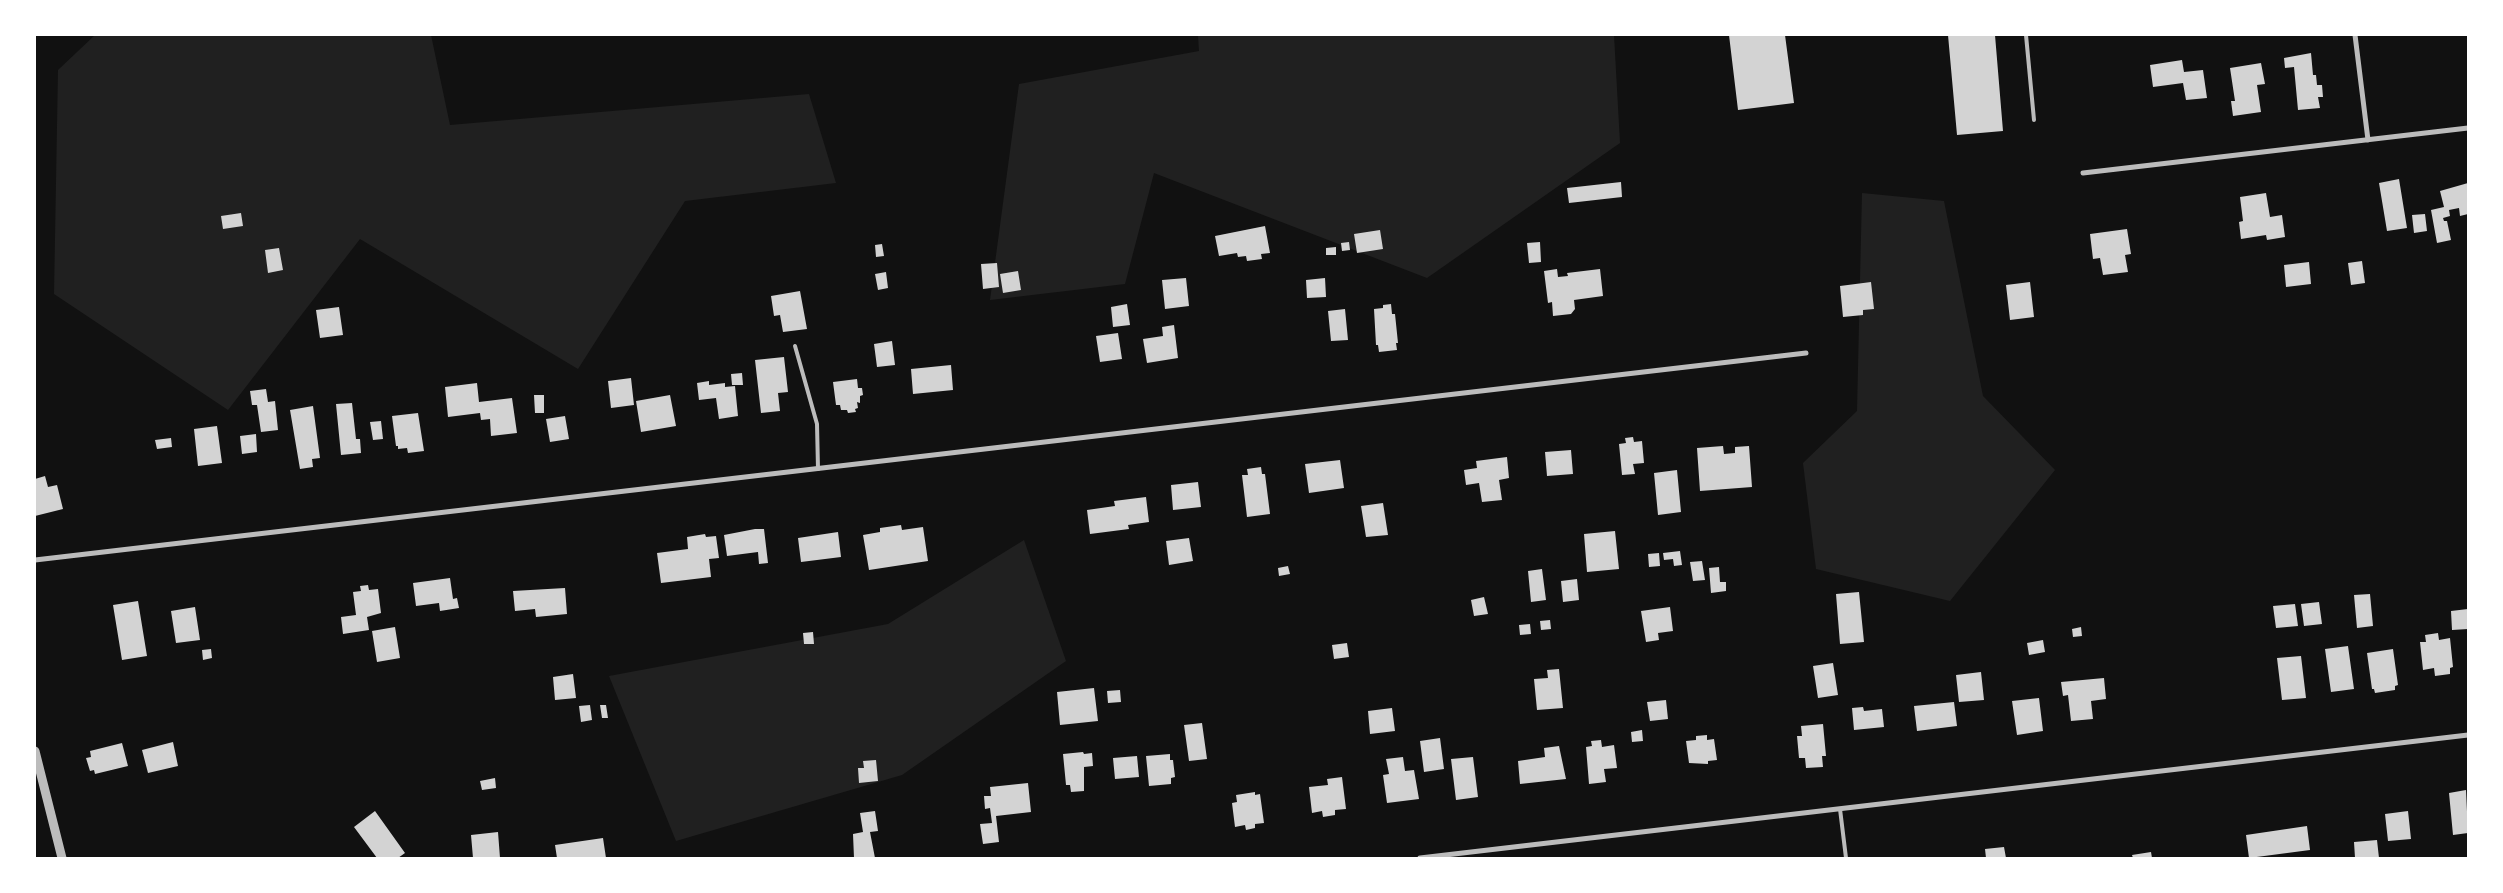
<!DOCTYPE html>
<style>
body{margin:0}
#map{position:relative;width:2503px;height:893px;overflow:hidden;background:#111;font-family:"Public Sans",sans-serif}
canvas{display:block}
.frame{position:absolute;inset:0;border:36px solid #fff;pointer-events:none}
</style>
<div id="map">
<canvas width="2503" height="893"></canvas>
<div class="frame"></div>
</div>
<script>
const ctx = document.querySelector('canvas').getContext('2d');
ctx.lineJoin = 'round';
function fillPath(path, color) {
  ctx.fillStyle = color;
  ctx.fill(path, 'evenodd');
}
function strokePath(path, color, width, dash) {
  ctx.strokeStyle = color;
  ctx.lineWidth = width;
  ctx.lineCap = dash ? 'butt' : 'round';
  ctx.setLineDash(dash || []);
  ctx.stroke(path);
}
fillPath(new Path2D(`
 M 95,35 L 431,35 L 450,125 L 809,94 L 836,183 L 685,201 L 578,369 L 360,239 L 228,410 L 54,294 L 58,70 Z
 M 1198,35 L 1614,35 L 1620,143 L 1427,278 L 1154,173 L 1125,284 L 990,300 L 1019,84 L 1199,51 Z
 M 1862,193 L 1944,201 L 1983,396 L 2055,470 L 1950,601 L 1816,569 L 1803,463 L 1857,411 Z
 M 1024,540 L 1066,661 L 902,775 L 676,841 L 609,676 L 888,624 Z`), '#202020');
fillPath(new Path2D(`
 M 1729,35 L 1785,35 L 1794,103 L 1738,110 Z
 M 1948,35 L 1995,35 L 2003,131 L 1957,135 Z
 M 2311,53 L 2313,75 L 2316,75 L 2317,85 L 2322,85 L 2323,97 L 2318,97 L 2320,108 L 2298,110 L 2294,67 L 2285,68 L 2284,58 Z
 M 2182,60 L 2184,72 L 2203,70 L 2207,98 L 2186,100 L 2183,83 L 2153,87 L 2150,65 Z
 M 2261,63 L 2265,84 L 2257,85 L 2261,112 L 2233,116 L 2231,101 L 2235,101 L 2230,68 Z
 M 2399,179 L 2407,228 L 2387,231 L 2379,183 Z
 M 1621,182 L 1622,197 L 1569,203 L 1567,188 Z
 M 2468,183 L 2468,214 L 2460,216 L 2459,208 L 2449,210 L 2450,216 L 2443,218 L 2444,221 L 2447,221 L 2451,240 L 2437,243 L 2431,210 L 2444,207 L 2440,191 Z
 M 2266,193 L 2270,217 L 2282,215 L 2285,237 L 2267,240 L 2266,235 L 2241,239 L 2239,222 L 2243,221 L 2240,197 Z
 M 241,213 L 243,226 L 223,229 L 221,216 Z
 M 2425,214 L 2427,231 L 2414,233 L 2412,215 Z
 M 1265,226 L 1270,253 L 1261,254 L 1262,259 L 1247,261 L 1246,256 L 1238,257 L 1237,253 L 1219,256 L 1215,236 Z
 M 2127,229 L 2131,254 L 2125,255 L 2128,272 L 2103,275 L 2100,258 L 2093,259 L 2090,234 Z
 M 1380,230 L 1383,249 L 1357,253 L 1354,234 Z
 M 1349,242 L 1350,250 L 1342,251 L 1341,243 Z
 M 1540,242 L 1541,262 L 1529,263 L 1527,243 Z
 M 882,244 L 884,256 L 876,257 L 875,245 Z
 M 1336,247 L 1336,255 L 1326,255 L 1326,248 Z
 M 279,248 L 283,270 L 268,273 L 265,250 Z
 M 2362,261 L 2365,283 L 2351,285 L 2348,263 Z
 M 2309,262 L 2311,284 L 2286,287 L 2284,265 Z
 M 997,263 L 999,287 L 983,289 L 981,264 Z
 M 1557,269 L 1558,277 L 1568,276 L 1567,273 L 1600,269 L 1603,296 L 1574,300 L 1575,309 L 1571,314 L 1553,316 L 1552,302 L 1548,303 L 1544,271 Z
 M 1018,271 L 1021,290 L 1003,293 L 1000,274 Z
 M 886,272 L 888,288 L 878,290 L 875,274 Z
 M 1186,278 L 1189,306 L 1165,309 L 1162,280 Z
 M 1325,278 L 1326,297 L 1307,298 L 1306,280 Z
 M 1871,282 L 1874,309 L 1863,310 L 1863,315 L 1843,317 L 1840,286 Z
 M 2030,282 L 2034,317 L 2010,320 L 2006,285 Z
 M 800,291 L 807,329 L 783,332 L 780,315 L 774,316 L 771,296 Z
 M 1127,304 L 1130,325 L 1113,327 L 1111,307 Z
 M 1391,304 L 1392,314 L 1395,314 L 1398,343 L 1396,343 L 1397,350 L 1379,352 L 1378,345 L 1376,345 L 1374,309 L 1383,308 L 1383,305 Z
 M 339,307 L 343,335 L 320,338 L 316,310 Z
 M 1345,309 L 1348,340 L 1331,341 L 1328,311 Z
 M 1174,325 L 1178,358 L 1147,363 L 1143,339 L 1163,336 L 1162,327 Z
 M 1118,333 L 1122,359 L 1100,362 L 1096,336 Z
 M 892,341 L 895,365 L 877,367 L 874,344 Z
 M 784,357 L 788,392 L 778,393 L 780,411 L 761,413 L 755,360 Z
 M 951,365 L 953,390 L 913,394 L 911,369 Z
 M 742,373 L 743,385 L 732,385 L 731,374 Z
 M 631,378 L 634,405 L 611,408 L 608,381 Z
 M 857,379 L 858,388 L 862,388 L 863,395 L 860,396 L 860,403 L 857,402 L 858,408 L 855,409 L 856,412 L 848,413 L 847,410 L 841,410 L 840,405 L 836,405 L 833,382 Z
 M 709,381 L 709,385 L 725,383 L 725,387 L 735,386 L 738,416 L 719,419 L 716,398 L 699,400 L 697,383 Z
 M 477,383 L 479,402 L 512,398 L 517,433 L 491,436 L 490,419 L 481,420 L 480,413 L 448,417 L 445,387 Z
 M 266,389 L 268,402 L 275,401 L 278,430 L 261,432 L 257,405 L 252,405 L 250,391 Z
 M 534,395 L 544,395 L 544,413 L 535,413 Z
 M 670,395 L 676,426 L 641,432 L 636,401 Z
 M 352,403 L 356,439 L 360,439 L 361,453 L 341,455 L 336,404 Z
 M 313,406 L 320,458 L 312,459 L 313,467 L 300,469 L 290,410 Z
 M 418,413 L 424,451 L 408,453 L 407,448 L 398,449 L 398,446 L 396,446 L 392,416 Z
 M 565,416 L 569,439 L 550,442 L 546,419 Z
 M 381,421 L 383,439 L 373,440 L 370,422 Z
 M 217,426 L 222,463 L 198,466 L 194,429 Z
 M 256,434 L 257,452 L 242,454 L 240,436 Z
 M 1633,437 L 1634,442 L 1642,441 L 1644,463 L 1633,464 L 1635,474 L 1622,475 L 1619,444 L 1626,443 L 1625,438 Z
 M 171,438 L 172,447 L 157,449 L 155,440 Z
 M 1723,446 L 1724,454 L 1735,453 L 1735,447 L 1749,446 L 1752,487 L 1700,491 L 1697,448 Z
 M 1571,450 L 1573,474 L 1547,476 L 1545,452 Z
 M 1507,457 L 1509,478 L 1499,480 L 1502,500 L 1482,502 L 1479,483 L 1466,485 L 1464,470 L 1477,468 L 1476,461 Z
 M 1340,460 L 1344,488 L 1309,493 L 1305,464 Z
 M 1261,467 L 1262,474 L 1265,474 L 1270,514 L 1247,517 L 1242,475 L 1248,475 L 1247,469 Z
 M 1677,470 L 1681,512 L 1658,515 L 1654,473 Z
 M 45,476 L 48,487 L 57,485 L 63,509 L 35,516 L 35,479 Z
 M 1198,482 L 1201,507 L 1173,510 L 1171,485 Z
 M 1146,497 L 1149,522 L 1128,525 L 1129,529 L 1090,534 L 1087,510 L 1115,506 L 1114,501 Z
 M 1383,503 L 1388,535 L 1366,537 L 1361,506 Z
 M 901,525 L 902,530 L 923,527 L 928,561 L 869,570 L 863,535 L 880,532 L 880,528 Z
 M 755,529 L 764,529 L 768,563 L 759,564 L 758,552 L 727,556 L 724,535 Z
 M 1615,531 L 1619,569 L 1587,572 L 1584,534 Z
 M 838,532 L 841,557 L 801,562 L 798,538 Z
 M 705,534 L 706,537 L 716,536 L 719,558 L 709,559 L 711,577 L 661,583 L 657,553 L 688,549 L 687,537 Z
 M 1189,538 L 1193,561 L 1169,565 L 1166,541 Z
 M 1680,551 L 1682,565 L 1674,566 L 1673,559 L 1664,560 L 1663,553 Z
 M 1659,553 L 1660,566 L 1649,567 L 1648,554 Z
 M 1702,561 L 1705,580 L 1693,581 L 1690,562 Z
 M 1288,566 L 1290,574 L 1279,576 L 1278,568 Z
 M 1719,567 L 1720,582 L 1726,582 L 1726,591 L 1711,593 L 1709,568 Z
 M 1542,569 L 1546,600 L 1531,602 L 1528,571 Z
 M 450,578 L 453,599 L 457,598 L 459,608 L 440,611 L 439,603 L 416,606 L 413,583 Z
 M 1577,579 L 1579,600 L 1563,602 L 1561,581 Z
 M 368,585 L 369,590 L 378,589 L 381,613 L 367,617 L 369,630 L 343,634 L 341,617 L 356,615 L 353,592 L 361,591 L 360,586 Z
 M 565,588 L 567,614 L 536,617 L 535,609 L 515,611 L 513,591 Z
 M 1859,592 L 1864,642 L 1840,644 L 1836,594 Z
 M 2370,594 L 2373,626 L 2357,628 L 2354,595 Z
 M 1484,597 L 1488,614 L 1474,616 L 1471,600 Z
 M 138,601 L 147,656 L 122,660 L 113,605 Z
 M 2319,602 L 2322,624 L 2304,626 L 2301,604 Z
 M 2295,604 L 2298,626 L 2276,628 L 2273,606 Z
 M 195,607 L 200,640 L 176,643 L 171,611 Z
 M 1670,607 L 1673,631 L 1658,633 L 1659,640 L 1646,642 L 1641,611 Z
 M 2468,609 L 2468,629 L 2452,630 L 2451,611 Z
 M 1550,620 L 1551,629 L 1541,630 L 1540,621 Z
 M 1530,624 L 1531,634 L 1520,635 L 1519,625 Z
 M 395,627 L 400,658 L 377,662 L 372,631 Z
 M 2081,627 L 2082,636 L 2073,637 L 2072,629 Z
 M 813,632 L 814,644 L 804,644 L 803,633 Z
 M 2438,633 L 2439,640 L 2450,638 L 2453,667 L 2450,668 L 2450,674 L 2435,676 L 2434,668 L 2423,670 L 2420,642 L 2426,642 L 2425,635 Z
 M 2043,640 L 2045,652 L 2029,655 L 2027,643 Z
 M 1347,643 L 1349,657 L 1334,659 L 1332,645 Z
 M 2348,646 L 2354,689 L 2331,692 L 2325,649 Z
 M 211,649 L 212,658 L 203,660 L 202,650 Z
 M 2393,649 L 2398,685 L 2395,686 L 2395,690 L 2375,693 L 2374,689 L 2372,689 L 2367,653 Z
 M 2301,656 L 2306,698 L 2282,700 L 2277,658 Z
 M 1833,663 L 1838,695 L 1818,698 L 1813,666 Z
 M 1559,669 L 1563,708 L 1537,710 L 1534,679 L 1548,678 L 1547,670 Z
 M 1981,672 L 1984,700 L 1959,702 L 1956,675 Z
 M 573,674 L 576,698 L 555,700 L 553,677 Z
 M 2104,678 L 2106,699 L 2091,701 L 2093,719 L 2071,721 L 2068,695 L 2063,696 L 2061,682 Z
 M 1094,688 L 1098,721 L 1060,725 L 1057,692 Z
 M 1120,690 L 1121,702 L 1108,703 L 1107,691 Z
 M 2039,698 L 2043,731 L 2017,735 L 2012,701 Z
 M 1666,700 L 1668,719 L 1650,721 L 1647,702 Z
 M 1954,702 L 1957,726 L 1917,731 L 1914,706 Z
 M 590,705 L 592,720 L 581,722 L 579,706 Z
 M 600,705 L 606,705 L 608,718 L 602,718 Z
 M 1863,707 L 1864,711 L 1882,709 L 1884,727 L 1854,730 L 1852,708 Z
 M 1392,708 L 1395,731 L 1370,734 L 1368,711 Z
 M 1202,723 L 1207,759 L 1189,761 L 1184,725 Z
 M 1823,724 L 1826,756 L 1822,756 L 1823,767 L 1806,768 L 1805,758 L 1799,758 L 1797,736 L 1802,736 L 1801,726 Z
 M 1642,730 L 1643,741 L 1632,742 L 1631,732 Z
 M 1707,735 L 1707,740 L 1714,739 L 1717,760 L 1708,761 L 1708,764 L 1689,763 L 1686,741 L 1696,740 L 1696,736 Z
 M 1440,738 L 1444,769 L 1424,772 L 1420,741 Z
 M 1601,740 L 1602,747 L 1614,745 L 1617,768 L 1604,769 L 1606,782 L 1589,784 L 1586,747 L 1592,746 L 1591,741 Z
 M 173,742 L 178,766 L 148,773 L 142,750 Z
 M 122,743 L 128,766 L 95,774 L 94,770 L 90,771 L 86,758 L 91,757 L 90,751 Z
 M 1559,746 L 1566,779 L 1520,784 L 1518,761 L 1545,757 L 1544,748 Z
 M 1083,752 L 1084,754 L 1092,753 L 1093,766 L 1084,767 L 1084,791 L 1071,792 L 1070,785 L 1066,785 L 1063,754 Z
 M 1170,754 L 1170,760 L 1173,760 L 1175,777 L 1171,778 L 1171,784 L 1149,786 L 1146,756 Z
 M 1137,756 L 1139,777 L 1115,779 L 1113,758 Z
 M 1403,757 L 1405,771 L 1414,770 L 1419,799 L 1387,803 L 1383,775 L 1389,774 L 1386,759 Z
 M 1473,757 L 1478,797 L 1456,800 L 1451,759 Z
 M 876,760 L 878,781 L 859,783 L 858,768 L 864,768 L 863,761 Z
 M 1342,777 L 1346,809 L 1335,810 L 1335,815 L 1323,817 L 1322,811 L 1312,813 L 1309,787 L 1328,785 L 1327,779 Z
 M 495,778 L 496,788 L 482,790 L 480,781 Z
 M 1028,783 L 1031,812 L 996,816 L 999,842 L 983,844 L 980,824 L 992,823 L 990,808 L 985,809 L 984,796 L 991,796 L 990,787 Z
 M 2466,790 L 2468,833 L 2453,835 L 2449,793 Z
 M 1255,792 L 1255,795 L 1260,794 L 1264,823 L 1255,824 L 1255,828 L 1246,830 L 1245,825 L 1235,827 L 1232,803 L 1237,802 L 1236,795 Z
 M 375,811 L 405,853 L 398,858 L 377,858 L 354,827 Z
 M 875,811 L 878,831 L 870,832 L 875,858 L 854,858 L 853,834 L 863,832 L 860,813 Z
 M 2408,811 L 2411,839 L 2388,841 L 2385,814 Z
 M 2307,826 L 2310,850 L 2249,858 L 2246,835 Z
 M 498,832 L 500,858 L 473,858 L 471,835 Z
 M 603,838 L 606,858 L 557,858 L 555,845 Z
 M 2377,840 L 2379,858 L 2355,858 L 2354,842 Z
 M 2004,847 L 2006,858 L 1986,858 L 1985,849 Z
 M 2151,852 L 2152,858 L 2133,858 L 2132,855 Z`), '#d3d3d3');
strokePath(new Path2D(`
 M 2026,35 L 2034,120
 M 795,346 L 817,424 L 818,469
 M 1840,809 L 1846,858`), '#bcbcbc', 4);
strokePath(new Path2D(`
 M 2355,35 L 2368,140
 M 2083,173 L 2468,128
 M 35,560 L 1806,353
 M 1420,858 L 2468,735`), '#bcbcbc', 5);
strokePath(new Path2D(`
 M 35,751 L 62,858`), '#bcbcbc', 9);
</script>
